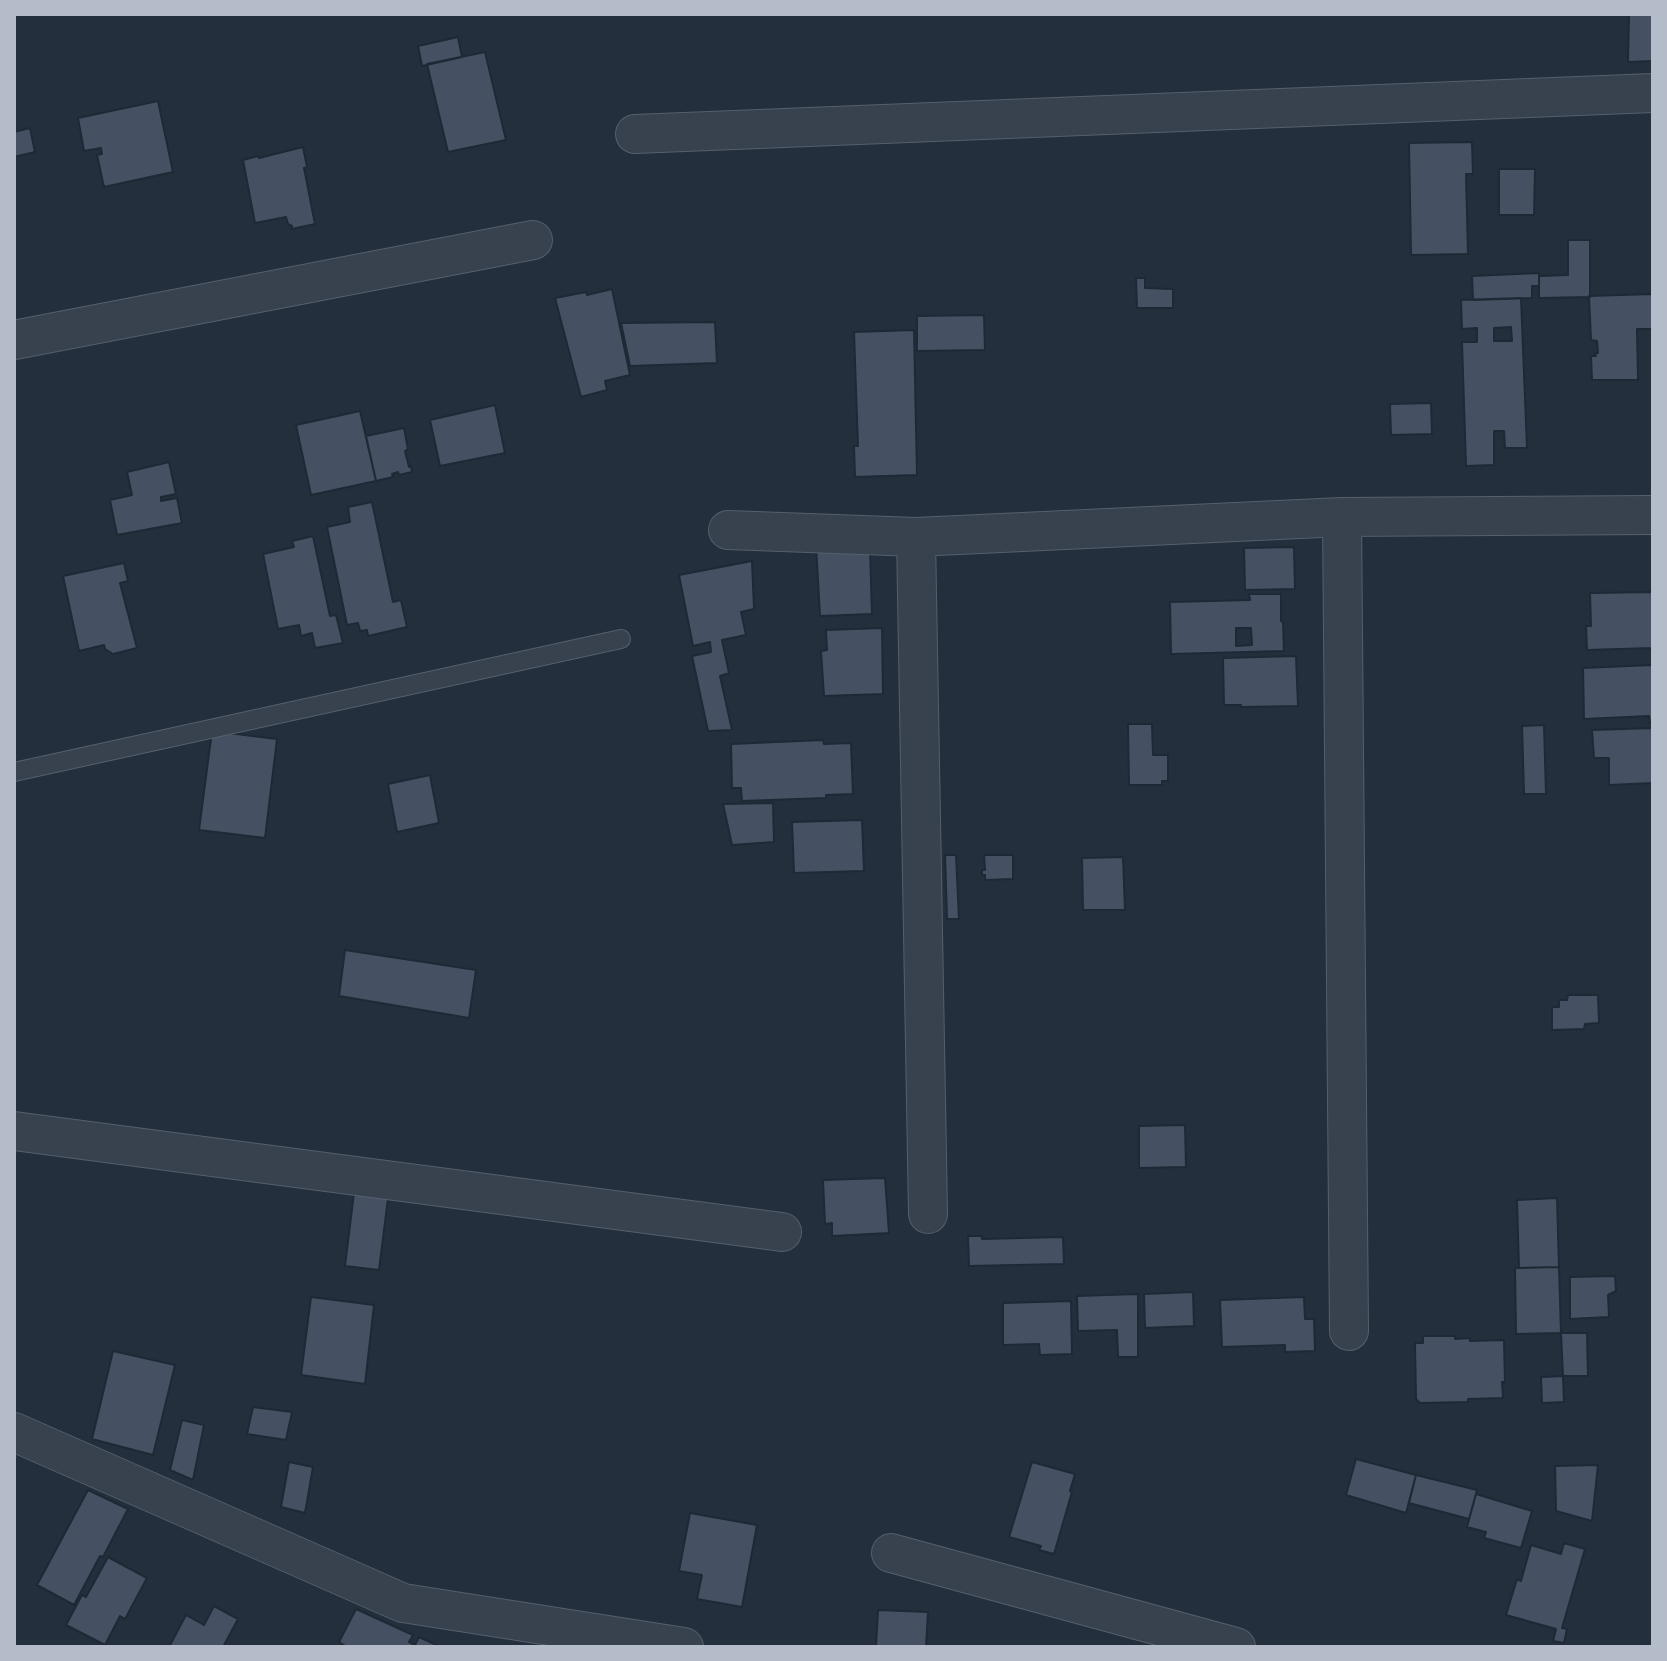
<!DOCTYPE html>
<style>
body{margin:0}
#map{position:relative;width:1667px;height:1661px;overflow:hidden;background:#242f3e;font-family:Roboto,sans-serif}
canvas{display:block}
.frame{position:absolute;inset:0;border:16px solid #b4bcc9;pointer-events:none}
</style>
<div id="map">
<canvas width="1667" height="1661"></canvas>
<div class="frame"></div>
</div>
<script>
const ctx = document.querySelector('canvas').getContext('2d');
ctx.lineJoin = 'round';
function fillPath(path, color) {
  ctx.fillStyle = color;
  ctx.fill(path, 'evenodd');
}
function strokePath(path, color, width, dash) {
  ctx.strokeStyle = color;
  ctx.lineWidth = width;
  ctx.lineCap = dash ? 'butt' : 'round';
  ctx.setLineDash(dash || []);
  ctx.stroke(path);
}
const building = new Path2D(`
 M 1629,14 L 1653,14 L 1653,61 L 1628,62 Z
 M 458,37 L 462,57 L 422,66 L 418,46 Z
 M 485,52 L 506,140 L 448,152 L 427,64 Z
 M 158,101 L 173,172 L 104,187 L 97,155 L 102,154 L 101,148 L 84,151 L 78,118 Z
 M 30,128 L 35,152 L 14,157 L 14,132 Z
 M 1472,142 L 1473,174 L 1466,174 L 1468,254 L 1411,255 L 1409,143 Z
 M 303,147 L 307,167 L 304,168 L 315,224 L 292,229 L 292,226 L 288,224 L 286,217 L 255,223 L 243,160 L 258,156 L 259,158 Z
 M 1499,169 L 1535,169 L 1534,215 L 1499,215 Z
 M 1568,240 L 1590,240 L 1590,297 L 1539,298 L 1539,276 L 1568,275 Z
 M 1539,273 L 1539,286 L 1532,286 L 1532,298 L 1473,300 L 1472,276 Z
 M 1136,278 L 1145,278 L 1145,288 L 1173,289 L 1173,308 L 1137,308 Z
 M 612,289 L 630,375 L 605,381 L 607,390 L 581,397 L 555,298 L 586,292 L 587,295 Z
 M 1653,294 L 1653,329 L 1637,329 L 1638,380 L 1592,380 L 1591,356 L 1596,356 L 1595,353 L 1598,353 L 1597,341 L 1591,340 L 1589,296 Z
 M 1521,298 L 1527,448 L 1505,448 L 1504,431 L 1494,431 L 1494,465 L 1466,466 L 1462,342 L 1477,342 L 1477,328 L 1462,329 L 1461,300 ZM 1511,327 L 1512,341 L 1494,341 L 1494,328 Z
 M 984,315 L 985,350 L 917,351 L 917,316 Z
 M 715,322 L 717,363 L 630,366 L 621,323 Z
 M 914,330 L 917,475 L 855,477 L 854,446 L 858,446 L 854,332 Z
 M 1431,403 L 1432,434 L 1391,435 L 1390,404 Z
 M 495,405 L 505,453 L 440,466 L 430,420 Z
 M 360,411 L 376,481 L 311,495 L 296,425 Z
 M 404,428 L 408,449 L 405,451 L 409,467 L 411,466 L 412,472 L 399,475 L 398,472 L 392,474 L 393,477 L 376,481 L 366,436 Z
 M 169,462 L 176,494 L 161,497 L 161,501 L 177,498 L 182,523 L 117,535 L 110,500 L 132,495 L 127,472 Z
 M 372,502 L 393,602 L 401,600 L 407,627 L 368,636 L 367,630 L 360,631 L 358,623 L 347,625 L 327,527 L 350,522 L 348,507 Z
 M 313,536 L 330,616 L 336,615 L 343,643 L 315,648 L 312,633 L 301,636 L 299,625 L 278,629 L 263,554 L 294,547 L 292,541 Z
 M 816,545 L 870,549 L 872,614 L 820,616 Z
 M 1294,547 L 1295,589 L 1245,590 L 1244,548 Z
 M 752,561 L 754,609 L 741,612 L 746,635 L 722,640 L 729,673 L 720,676 L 732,730 L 708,731 L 692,656 L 711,652 L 710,642 L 693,646 L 679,575 Z
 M 124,563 L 128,581 L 120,583 L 137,648 L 113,654 L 105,649 L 104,645 L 79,651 L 63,576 Z
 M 1653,592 L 1653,648 L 1587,650 L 1586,626 L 1591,626 L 1590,593 Z
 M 1249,594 L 1281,594 L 1281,621 L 1283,622 L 1284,651 L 1171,654 L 1170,602 L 1250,600 ZM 1236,628 L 1251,628 L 1252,645 L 1236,646 Z
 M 882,628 L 883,694 L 824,696 L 821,651 L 827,650 L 826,630 Z
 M 1296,656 L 1298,706 L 1241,707 L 1241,705 L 1224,705 L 1223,658 Z
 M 1653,665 L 1653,723 L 1650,723 L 1649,716 L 1584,719 L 1583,668 Z
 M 1128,724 L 1152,724 L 1153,755 L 1168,755 L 1168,781 L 1162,781 L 1162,785 L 1129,785 Z
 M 1544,725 L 1546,794 L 1524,794 L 1522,726 Z
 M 1653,728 L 1653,783 L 1609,785 L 1609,758 L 1594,758 L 1592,730 Z
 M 212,731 L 277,739 L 265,838 L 199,830 Z
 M 823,740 L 824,744 L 851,743 L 853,794 L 826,795 L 826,798 L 742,801 L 741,788 L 732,788 L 731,744 Z
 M 430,775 L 439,823 L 397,832 L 388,784 Z
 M 773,803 L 774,842 L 732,845 L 723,804 Z
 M 862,820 L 864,871 L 794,873 L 792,822 Z
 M 945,855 L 956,855 L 959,919 L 947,919 Z
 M 984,855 L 1013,855 L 1013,879 L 985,880 L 985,875 L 982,875 L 982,870 L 985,870 Z
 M 1123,857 L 1125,910 L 1083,910 L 1082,858 Z
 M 345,950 L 476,970 L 469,1018 L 339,996 Z
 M 1568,995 L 1598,995 L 1599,1023 L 1585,1024 L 1584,1029 L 1552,1030 L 1552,1007 L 1559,1007 L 1559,1000 L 1567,1000 Z
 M 1185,1125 L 1186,1167 L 1139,1168 L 1139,1126 Z
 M 885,1178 L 889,1233 L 832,1236 L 832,1223 L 825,1224 L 823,1180 Z
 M 354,1193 L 388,1198 L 379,1270 L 345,1266 Z
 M 1557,1198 L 1559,1267 L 1519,1268 L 1517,1200 Z
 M 968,1236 L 982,1236 L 982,1239 L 1063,1237 L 1064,1264 L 969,1266 Z
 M 1559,1267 L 1561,1333 L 1516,1334 L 1515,1268 Z
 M 1615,1276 L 1616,1291 L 1608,1295 L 1609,1317 L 1570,1319 L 1570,1277 Z
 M 1193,1292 L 1194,1326 L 1145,1328 L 1144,1294 Z
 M 1138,1294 L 1138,1357 L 1118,1357 L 1117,1330 L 1078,1331 L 1077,1296 Z
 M 311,1297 L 374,1305 L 365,1384 L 301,1375 Z
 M 1304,1297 L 1305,1319 L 1314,1319 L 1315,1351 L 1285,1352 L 1285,1345 L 1222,1347 L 1220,1300 Z
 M 1071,1301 L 1072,1354 L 1040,1355 L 1039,1344 L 1003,1345 L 1003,1303 Z
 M 1561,1333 L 1587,1333 L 1588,1376 L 1563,1376 Z
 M 1423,1336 L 1455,1336 L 1455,1339 L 1470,1338 L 1470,1341 L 1504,1340 L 1505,1382 L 1502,1382 L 1503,1398 L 1468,1399 L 1468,1402 L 1420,1403 L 1416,1399 L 1415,1343 L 1423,1343 Z
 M 113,1351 L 175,1365 L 153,1455 L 92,1439 Z
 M 1563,1376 L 1564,1402 L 1542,1403 L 1541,1377 Z
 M 253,1407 L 292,1412 L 286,1440 L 247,1434 Z
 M 182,1420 L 204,1425 L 193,1480 L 170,1470 Z
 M 1356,1459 L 1416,1475 L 1406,1513 L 1346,1495 Z
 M 289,1462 L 313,1467 L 305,1513 L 281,1507 Z
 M 1032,1462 L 1075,1474 L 1070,1491 L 1072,1492 L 1054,1554 L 1039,1550 L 1041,1546 L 1009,1537 Z
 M 1598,1465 L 1592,1521 L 1556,1511 L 1555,1466 Z
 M 1416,1475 L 1477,1490 L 1469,1519 L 1409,1503 Z
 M 88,1490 L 128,1509 L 103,1557 L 100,1556 L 74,1605 L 37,1585 Z
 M 1476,1494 L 1532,1511 L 1521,1548 L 1484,1538 L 1486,1532 L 1467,1527 Z
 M 690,1513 L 757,1525 L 742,1607 L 697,1599 L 702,1575 L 679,1571 Z
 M 1564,1543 L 1585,1549 L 1562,1628 L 1567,1629 L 1564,1643 L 1553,1641 L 1556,1629 L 1506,1615 L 1517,1579 L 1521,1581 L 1531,1545 L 1561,1554 Z
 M 108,1557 L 147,1578 L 125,1619 L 120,1616 L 105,1645 L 66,1625 L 82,1595 L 86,1597 Z
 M 214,1606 L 238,1619 L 223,1647 L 169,1647 L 186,1615 L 204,1625 Z
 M 356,1609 L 413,1635 L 409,1642 L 415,1645 L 419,1637 L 441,1647 L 347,1647 L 339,1642 Z
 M 878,1610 L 928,1612 L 926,1647 L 876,1646 Z`);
fillPath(building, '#455162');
strokePath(building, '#1f2835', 2);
const lane = new Path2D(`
 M 14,772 L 621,639`);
const street = new Path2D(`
 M 635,134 L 1653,93
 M 14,340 L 533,240
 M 1342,517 L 1349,1331
 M 728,530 L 916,537 L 1342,517 L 1653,515
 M 916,537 L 928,1214
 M 14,1131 L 782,1232
 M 14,1432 L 403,1603 L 684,1647
 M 891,1553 L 1236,1647`);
strokePath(lane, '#565f6c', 20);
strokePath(street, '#565f6c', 40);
strokePath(lane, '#38414e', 18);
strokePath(street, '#38414e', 38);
</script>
